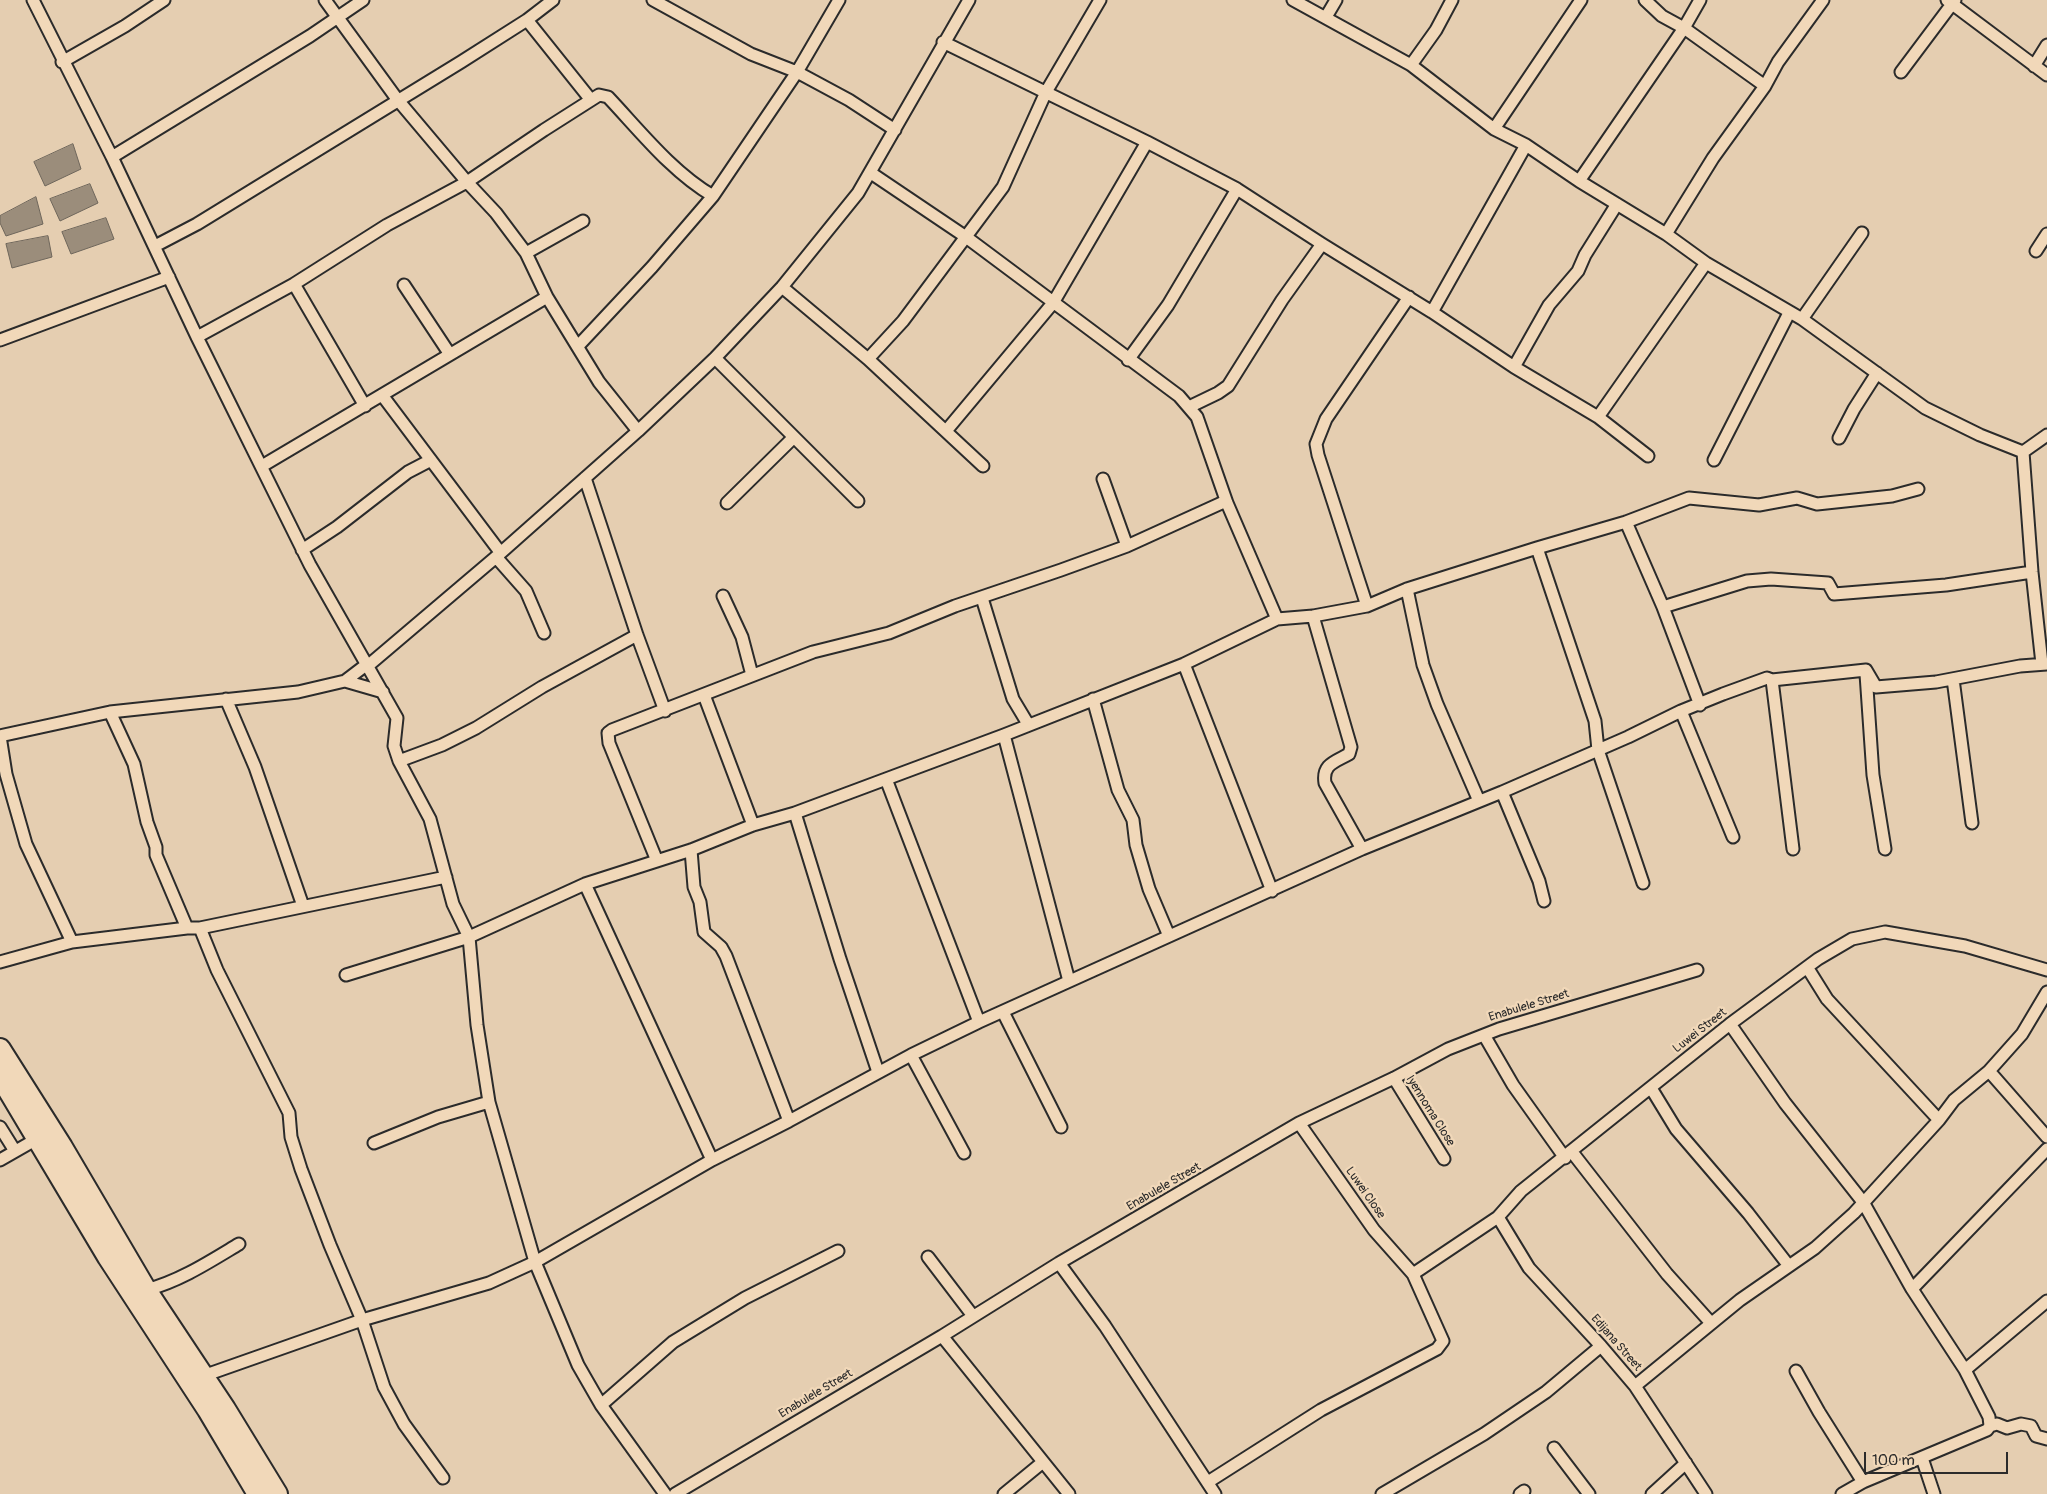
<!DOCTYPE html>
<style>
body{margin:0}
#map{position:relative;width:2047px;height:1494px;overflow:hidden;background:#e5ceb1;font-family:Pangolin,sans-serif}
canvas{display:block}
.scale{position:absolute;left:1864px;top:1452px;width:144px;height:22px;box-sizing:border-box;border:2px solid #2b2b2b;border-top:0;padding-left:6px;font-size:15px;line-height:18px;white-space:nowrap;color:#2b2b2b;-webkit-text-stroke:4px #f1d8b9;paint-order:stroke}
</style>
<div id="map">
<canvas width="2047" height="1494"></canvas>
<div class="scale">100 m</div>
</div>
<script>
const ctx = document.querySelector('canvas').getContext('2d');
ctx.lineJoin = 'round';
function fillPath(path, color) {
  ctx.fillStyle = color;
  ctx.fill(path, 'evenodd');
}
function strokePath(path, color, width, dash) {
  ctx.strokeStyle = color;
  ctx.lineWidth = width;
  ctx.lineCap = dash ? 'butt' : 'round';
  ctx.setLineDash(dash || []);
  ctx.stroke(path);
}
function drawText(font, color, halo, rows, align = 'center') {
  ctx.font = font + ' Pangolin,sans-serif';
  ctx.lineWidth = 4.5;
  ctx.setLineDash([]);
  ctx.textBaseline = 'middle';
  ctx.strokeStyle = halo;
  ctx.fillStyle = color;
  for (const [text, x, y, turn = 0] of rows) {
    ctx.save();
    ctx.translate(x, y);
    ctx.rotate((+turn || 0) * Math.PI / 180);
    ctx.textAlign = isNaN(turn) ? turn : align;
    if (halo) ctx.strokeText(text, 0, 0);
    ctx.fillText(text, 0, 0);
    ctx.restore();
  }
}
const water = new Path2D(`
 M 73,144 L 81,169 L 45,186 L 34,162 Z
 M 90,184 L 98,203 L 60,221 L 50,199 Z
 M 36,197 L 43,224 L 6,236 L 0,223 L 0,216 Z
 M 106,218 L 114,239 L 71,254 L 62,232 Z
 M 48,236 L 52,257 L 12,268 L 6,244 Z`);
fillPath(water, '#9b8d7b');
strokePath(water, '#6e665b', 1);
const street = new Path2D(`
 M 33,0 L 112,157 L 197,337 L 310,565 L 397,718 L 394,746 L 399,761 L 430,819 L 453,904 L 469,937 L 477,1025 L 489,1102 L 535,1262 L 578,1365 L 601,1405 L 665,1494
 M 653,0 L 751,54 L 797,72 L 849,100 L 895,130
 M 1293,0 L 1411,65 L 1494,129 L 1526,145 L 1579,181 L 1666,234 L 1706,263 L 1802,319 L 1925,408 L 1980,435 L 2023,452 L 2047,435
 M 1645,0 L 1662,16 L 1684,28 L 1765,86
 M 1947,0 L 2047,75
 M 1326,17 L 1336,0
 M 527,20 L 591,100
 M 943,42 L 1147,142 L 1237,189 L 1322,244 L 1432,312 L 1514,367 L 1598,417 L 1706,263
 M 62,62 L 125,26 L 164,0
 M 1411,65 L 1436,30 L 1452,0
 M 2034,66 L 2047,45
 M 1901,72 L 1955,0
 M 1494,129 L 1581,0
 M 112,157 L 310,36 L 363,0
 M 871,173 L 966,237 L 1179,396 L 1197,417 L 1227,503 L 1277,619
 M 1579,181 L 1684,28 L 1700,0
 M 1666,234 L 1713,158 L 1765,86 L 1778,62 L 1823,0
 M 155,246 L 197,224 L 461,62 L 527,20 L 553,0
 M 2036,251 L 2047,234
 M 526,253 L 583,221
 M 294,284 L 365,406
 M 404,285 L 449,353
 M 782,287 L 868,359 L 983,466
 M 1432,312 L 1526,145
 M 1802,319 L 1862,233
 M 197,337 L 294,284 L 387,225 L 467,182 L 397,99 L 325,0
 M 0,340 L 169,277
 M 578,346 L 652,267 L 713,196
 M 715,358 L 858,501
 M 868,359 L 903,321 L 1003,187 L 1046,92 L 1100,0
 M 1128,360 L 1168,305 L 1237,189
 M 1514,367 L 1549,305 L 1578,271 L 1585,255 L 1617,204
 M 382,395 L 500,552
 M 1189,407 L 1218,393 L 1228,386 L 1282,300 L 1322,244
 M 1598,417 L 1648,456
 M 638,431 L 599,382 L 547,297 L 526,253 L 496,213 L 467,182 L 544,130 L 599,95 L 608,97 C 640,131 672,172 713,196 L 797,72 L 839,0
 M 946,431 L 1053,303 L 1147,142
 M 1839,438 L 1854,409 L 1877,373
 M 2023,452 L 2032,572 L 2042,664
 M 1714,460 L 1789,313
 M 262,466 L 547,297
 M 585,478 L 637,635 L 665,711
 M 1103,479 L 1127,546
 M 727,503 L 794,437
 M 1626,522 L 1663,607
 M 1537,548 L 1595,721 L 1598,750 L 1643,883
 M 302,550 L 337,527 L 408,472 L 431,460
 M 496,557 L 526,591 L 544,633
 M 1407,589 L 1423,665 L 1437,704 L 1479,801
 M 723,596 L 742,637 L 752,675
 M 982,598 L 1013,699 L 1028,724
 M 1367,606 L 1318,455 L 1316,444 L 1326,419 L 1409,297
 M 1313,616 L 1351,747 L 1349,754 C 1335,762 1322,764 1325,783 L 1362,849
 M 1184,664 L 1272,891
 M 1866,674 L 1873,775 L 1885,849
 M 1953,679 L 1972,823
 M 1772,680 L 1793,849
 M 345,681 L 383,692
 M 704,695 L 753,825
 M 226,699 L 255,767 L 303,906
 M 1093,699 L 1118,790 L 1133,820 L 1136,845 L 1149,889 L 1169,936
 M 1700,705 L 1663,607 L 1747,581 L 1771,579 L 1828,583 L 1834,594 L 1946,585 L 2032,572
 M 1681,711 L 1733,837
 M 110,712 L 134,764 L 147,822 L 156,847 L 156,855 L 187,928
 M 1004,735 L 1069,981
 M 0,736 L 110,712 L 298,692 L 345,681 L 366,665 L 370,664 L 496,557 L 638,431 L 715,358 L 782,287 L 858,193 L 969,0
 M 0,736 L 6,774 L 26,844 L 72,942
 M 399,761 L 442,745 L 476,728 L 542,687 L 637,635
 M 886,779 L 979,1022
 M 1502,792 L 1539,881 L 1544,901
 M 795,813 L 840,959 L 878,1072
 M 691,850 L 694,887 L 700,902 L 704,932 L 721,947 L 726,956 L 789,1121
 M 657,861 L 609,743 L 608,733 L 612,730 L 813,652 L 889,633 L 955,606 L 1061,570 L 1127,546 L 1226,501
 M 585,884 L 712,1160
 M 200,928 L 217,970 L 289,1113 L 291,1137 L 301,1169 L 330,1245 L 362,1320 L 384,1387 L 404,1424 L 443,1478
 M 0,962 L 72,942 L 187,928 L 200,928 L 446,877
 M 1807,967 L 1827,999 L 1939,1120
 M 346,975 L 469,937 L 585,884 L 691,850 L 753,825 L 795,813 L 1004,735 L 1184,664 L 1277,619 L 1313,616 L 1367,606 L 1407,589 L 1537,548 L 1626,522 L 1689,498 L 1759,505 L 1797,498 L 1817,504 L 1892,496 L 1918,489
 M 1003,1012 L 1061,1127
 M 1730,1024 L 1785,1103 L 1863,1202 L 1912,1289 L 1965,1370 L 1989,1417 L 1990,1426 L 1987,1430 L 1863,1482 L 1842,1494
 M 1484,1035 L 1513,1085 L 1565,1158
 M 911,1055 L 964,1153
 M 1989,1071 L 2047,1137
 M 1394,1078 L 1444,1159
 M 1651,1088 L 1676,1129 L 1748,1213 L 1789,1266
 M 0,1127 L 15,1151
 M 374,1143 L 438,1117 L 489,1102
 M 1572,1152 L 1667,1274 L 1711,1323
 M 0,1160 L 42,1136
 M 1498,1217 L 1529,1268 L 1601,1346 L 1635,1386 L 1706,1494
 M 928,1257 L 973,1316
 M 1059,1263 L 1105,1326 L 1215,1494
 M 1413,1274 L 1498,1217 L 1521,1191 L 1730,1024 L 1818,959 L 1852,939 L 1885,932 L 1965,946 L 2047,970
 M 1912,1289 L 2047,1149
 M 146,1290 C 180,1281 209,1262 239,1244
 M 942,1336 L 1069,1494
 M 1965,1370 L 2047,1301
 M 1796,1371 L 1819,1412 L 1863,1482
 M 203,1376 L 362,1320 L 489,1283 L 535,1262 L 712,1160 L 789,1121 L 911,1055 L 979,1022 L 1362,849 L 1502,792 L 1628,737 L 1681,711 L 1723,694 L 1767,678 L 1772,680 L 1866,670 L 1876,687 L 1936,682 L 2020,666 L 2047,664
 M 1635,1386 L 1740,1300 L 1815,1248 L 1854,1213 L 1939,1120 L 1954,1100 L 1989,1071 L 2022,1034 L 2047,992
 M 601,1405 L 673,1342 L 745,1298 L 838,1251
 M 1990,1426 L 1997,1424 L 2007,1428 L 2021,1424 L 2031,1426 L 2036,1436 L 2047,1439
 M 1554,1448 L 1589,1494
 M 1922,1458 L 1934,1494
 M 1208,1482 L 1321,1410 L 1437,1349 L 1443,1341 L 1413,1274 L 1374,1230 L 1299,1123
 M 675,1494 L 942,1336 L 1059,1263 L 1299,1123 L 1394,1078 L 1448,1049 L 1499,1029 L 1697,970
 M 1004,1494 L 1043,1462
 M 1382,1494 L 1484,1434 L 1546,1392 L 1601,1346
 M 1520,1494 L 1524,1491
 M 1652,1494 L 1686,1463`);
const highway = new Path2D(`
 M 0,1049 L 62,1147 L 146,1290 L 225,1409 L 277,1494
 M 0,1076 L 108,1257 L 208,1410 L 258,1494`);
strokePath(street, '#2b2b2b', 15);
strokePath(highway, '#2b2b2b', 24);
strokePath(street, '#f1d8b9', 11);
strokePath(highway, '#f1d8b9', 20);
drawText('12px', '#2b2b2b', '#f1d8b9', [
 ["Enabulele Street",1529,1006,-17],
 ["Luwei Street",1700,1031,-38],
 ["Iyennoma Close",1430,1111,58],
 ["Enabulele Street",1164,1187,-30],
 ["Luwei Close",1365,1193,55],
 ["Edijana Street",1616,1343,49],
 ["Enabulele Street",816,1394,-31]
]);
</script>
